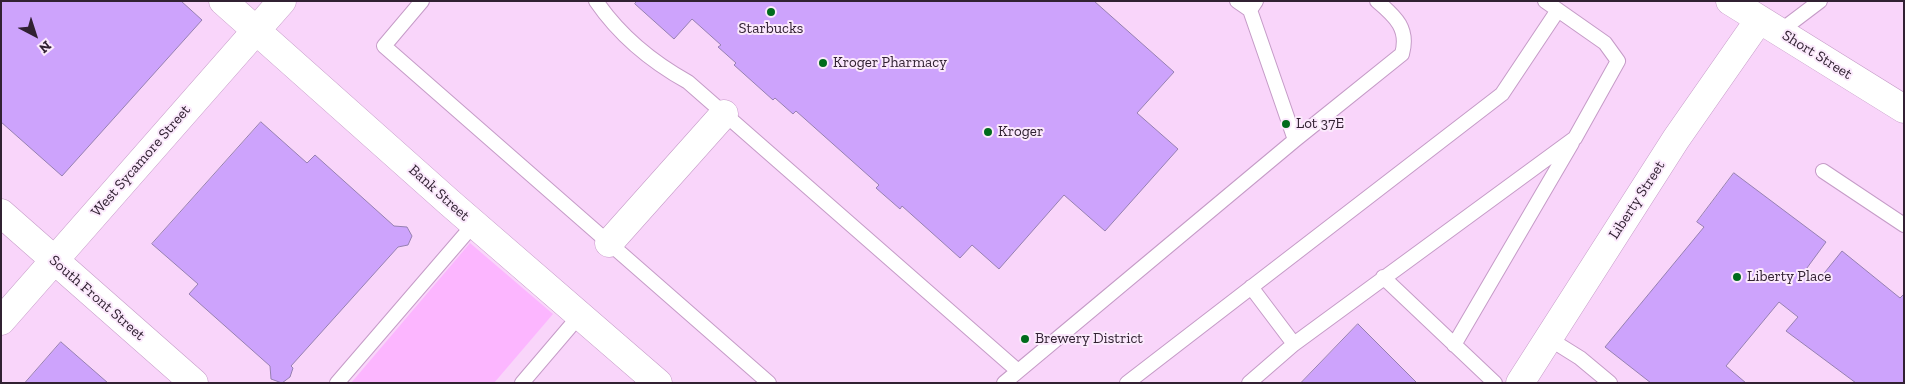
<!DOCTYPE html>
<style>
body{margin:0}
#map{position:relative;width:1905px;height:384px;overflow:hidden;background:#f9d5fa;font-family:"Zilla Slab",serif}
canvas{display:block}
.frame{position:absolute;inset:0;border:2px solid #312132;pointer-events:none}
.north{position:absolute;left:10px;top:10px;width:50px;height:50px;-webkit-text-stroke:4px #fbe9fc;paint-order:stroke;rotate:140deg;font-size:14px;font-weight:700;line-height:20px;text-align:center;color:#312132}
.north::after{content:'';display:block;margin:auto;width:18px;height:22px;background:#312132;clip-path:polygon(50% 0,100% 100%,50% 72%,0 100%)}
</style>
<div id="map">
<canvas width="1905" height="384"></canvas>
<div class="frame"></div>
<div class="north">N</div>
</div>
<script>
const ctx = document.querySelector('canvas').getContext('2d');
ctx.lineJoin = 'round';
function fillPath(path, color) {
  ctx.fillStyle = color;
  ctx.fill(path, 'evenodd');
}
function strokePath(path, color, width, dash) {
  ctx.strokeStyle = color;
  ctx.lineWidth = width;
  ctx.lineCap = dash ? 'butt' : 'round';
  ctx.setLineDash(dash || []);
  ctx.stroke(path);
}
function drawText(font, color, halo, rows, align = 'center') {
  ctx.font = font + ' "Zilla Slab",serif';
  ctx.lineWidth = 4;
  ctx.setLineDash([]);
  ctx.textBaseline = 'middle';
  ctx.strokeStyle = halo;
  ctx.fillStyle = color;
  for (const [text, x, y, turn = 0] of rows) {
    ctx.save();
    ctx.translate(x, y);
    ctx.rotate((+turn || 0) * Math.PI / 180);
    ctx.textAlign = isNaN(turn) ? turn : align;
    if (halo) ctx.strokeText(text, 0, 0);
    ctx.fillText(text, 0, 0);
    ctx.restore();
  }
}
fillPath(new Path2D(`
 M 470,243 L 553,314 L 494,383 L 351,383 Z`), '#fcb6ff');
const building = new Path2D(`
 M 1,1 L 181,1 L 202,20 L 62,176 L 1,122 Z
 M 637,1 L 1094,1 L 1174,72 L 1137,113 L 1178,149 L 1105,231 L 1064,195 L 999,269 L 972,245 L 960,258 L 902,206 L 900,209 L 876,188 L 879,185 L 796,111 L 793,114 L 775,98 L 773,100 L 734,65 L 736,63 L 718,47 L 721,45 L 692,19 L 674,39 L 635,4 Z
 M 261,122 L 307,163 L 315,155 L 394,226 L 407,227 L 412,236 L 408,245 L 398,247 L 291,366 L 293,368 L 290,377 L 282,383 L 271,379 L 270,366 L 189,294 L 198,284 L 152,244 Z
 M 1734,173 L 1826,242 L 1804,272 L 1817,282 L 1842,251 L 1900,298 L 1904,294 L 1904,383 L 1856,383 L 1786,331 L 1798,317 L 1779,302 L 1726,366 L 1746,383 L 1651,383 L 1605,347 L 1704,227 L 1697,222 Z
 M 1358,324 L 1417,383 L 1301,383 Z
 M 61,342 L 108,383 L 25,383 Z`);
fillPath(building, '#cda3fc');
strokePath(building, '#9680b1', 1);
const lane = new Path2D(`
 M 422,1 L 384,46 L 769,383
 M 596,1 C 620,36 652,62 688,82 L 1018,371
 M 1237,1 L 1250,10
 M 1256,1 L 1250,10 L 1295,140
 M 1779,32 L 1820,1
 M 1823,171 L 1904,225
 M 1383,277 L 1495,383
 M 1251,287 L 1294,344
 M 1548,338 L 1580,358 L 1610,383
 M 1454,345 L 1572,143
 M 337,383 L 474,224
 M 522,383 L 580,315
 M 1004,383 L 1295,140 L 1402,54 C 1409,29 1396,17 1377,1
 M 1127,383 L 1502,94 L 1558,10
 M 1249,383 L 1294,344 L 1575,138 L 1618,61 L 1605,43 L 1545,1`);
const street = new Path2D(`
 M 223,1 L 450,203 L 658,383
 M 1730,1 L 1904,109
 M 1,213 L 194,383
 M 609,243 L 724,114
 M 1,321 L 282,1
 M 1520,383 L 1676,139 L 1759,20`);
strokePath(lane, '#c59bc7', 16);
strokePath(street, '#c59bc7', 29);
strokePath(lane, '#fff', 14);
strokePath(street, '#fff', 28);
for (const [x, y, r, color] of [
 [771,12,5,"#006b1b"],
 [823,63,5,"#006b1b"],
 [1286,124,5,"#006b1b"],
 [988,132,5,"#006b1b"],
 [1737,277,5,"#006b1b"],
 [1025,339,5,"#006b1b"]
]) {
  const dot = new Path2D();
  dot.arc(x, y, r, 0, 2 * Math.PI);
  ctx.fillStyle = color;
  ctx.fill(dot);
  strokePath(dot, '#fbe9fc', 2);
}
drawText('15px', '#312132', '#fbe9fc', [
 ["Starbucks",771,29,"center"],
 ["Kroger Pharmacy",833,63],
 ["Lot 37E",1296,124],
 ["Kroger",998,132],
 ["Liberty Place",1747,277],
 ["Brewery District",1035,339]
], 'left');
drawText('15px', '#312132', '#fbe9fc', [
 ["Short Street",1817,55,32],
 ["West Sycamore Street",141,161,-49],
 ["Bank Street",439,193,42],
 ["Liberty Street",1637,200,-57],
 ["South Front Street",97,298,41]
]);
</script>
